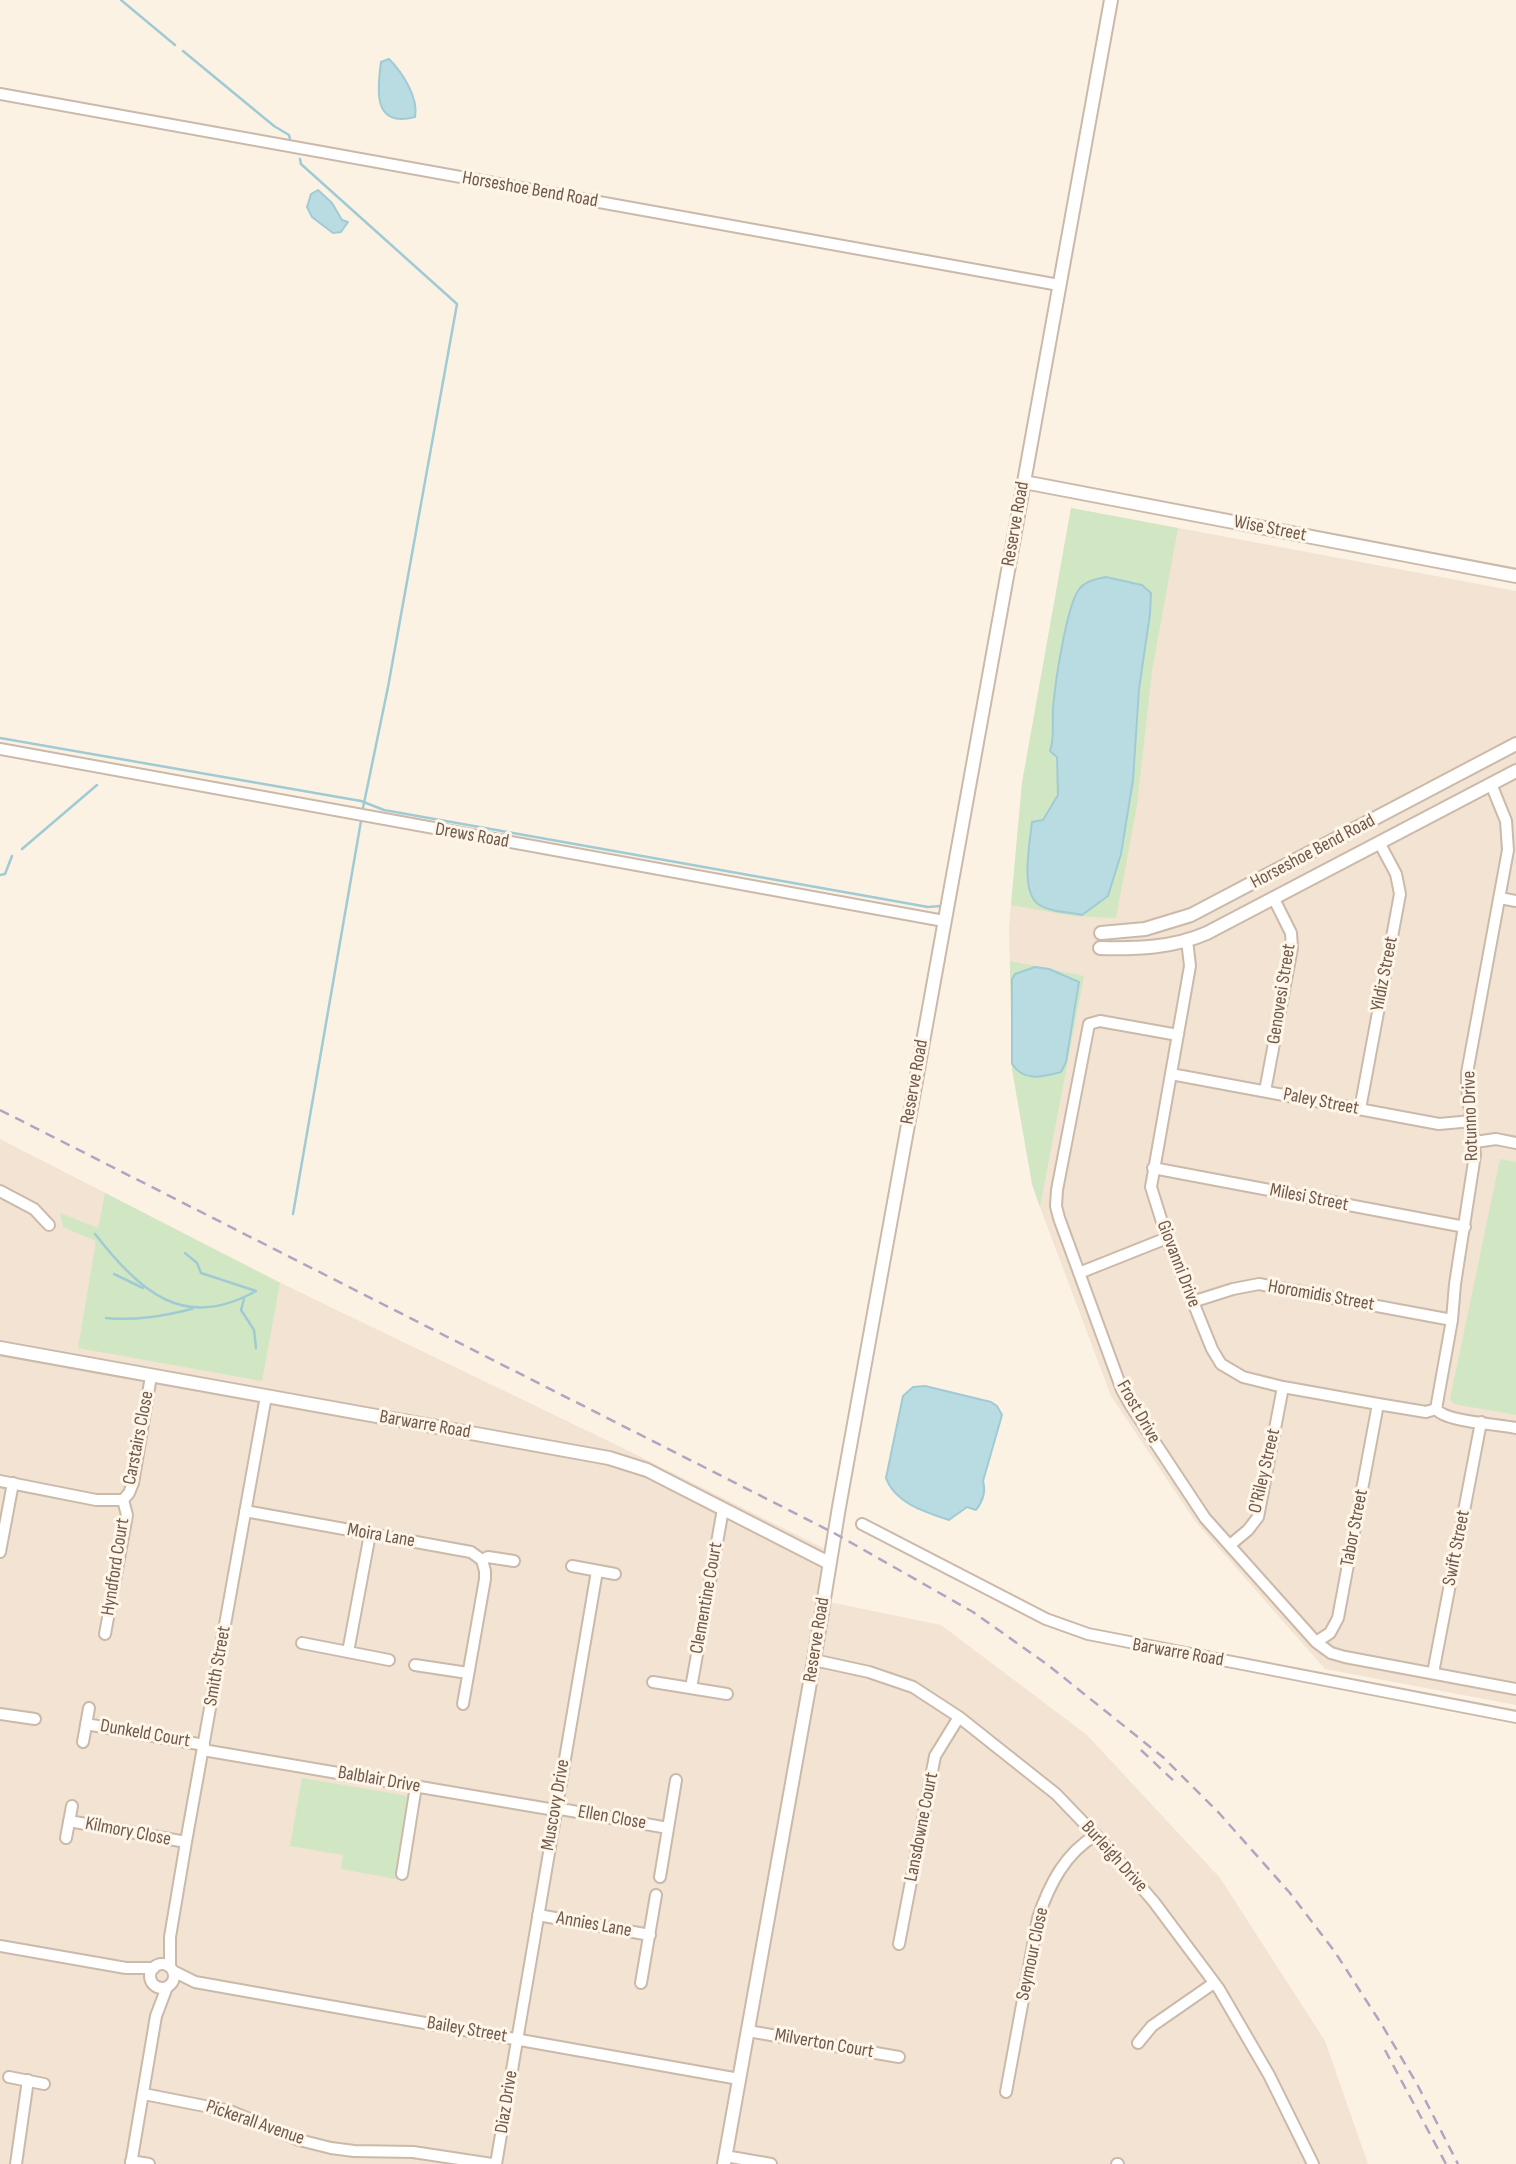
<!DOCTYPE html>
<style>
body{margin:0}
canvas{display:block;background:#fbf2e3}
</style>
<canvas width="1516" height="2164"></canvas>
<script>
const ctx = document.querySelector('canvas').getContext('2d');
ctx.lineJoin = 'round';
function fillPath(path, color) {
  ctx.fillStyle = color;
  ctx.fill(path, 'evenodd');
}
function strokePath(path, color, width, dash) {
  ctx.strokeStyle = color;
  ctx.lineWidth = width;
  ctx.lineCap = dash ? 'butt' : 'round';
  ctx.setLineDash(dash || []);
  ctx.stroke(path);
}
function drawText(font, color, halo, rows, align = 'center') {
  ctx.font = font + ' "Sofia Sans Condensed",sans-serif';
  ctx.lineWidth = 6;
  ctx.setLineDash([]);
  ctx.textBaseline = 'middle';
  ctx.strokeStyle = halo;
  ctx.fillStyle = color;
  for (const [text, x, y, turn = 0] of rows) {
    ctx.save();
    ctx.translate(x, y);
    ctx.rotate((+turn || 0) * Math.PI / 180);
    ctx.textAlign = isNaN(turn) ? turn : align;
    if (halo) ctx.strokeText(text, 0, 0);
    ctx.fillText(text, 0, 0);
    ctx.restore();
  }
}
fillPath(new Path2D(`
 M 1071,508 L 1516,591 L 1516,1705 L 1325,1669 L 1195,1521 L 1111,1396 L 1040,1207 L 1032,1184 L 1012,1069 L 1009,927 L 1022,783 Z
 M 0,1139 L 289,1287 L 631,1452 L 831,1552 L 824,1601 L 941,1625 L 1087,1735 L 1220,1878 L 1325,2041 L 1368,2164 L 0,2164 Z`), '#f2e3d2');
fillPath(new Path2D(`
 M 1071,508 L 1178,528 L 1152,671 L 1137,805 L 1116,918 L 1073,916 L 1011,905 L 1022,783 Z
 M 1010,961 L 1084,976 L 1040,1207 L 1032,1184 L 1012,1069 Z
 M 1500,1159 L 1516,1162 L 1516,1415 L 1454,1404 L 1450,1399 Z
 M 105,1193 L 280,1283 L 262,1381 L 78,1348 L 96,1241 L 63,1227 L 60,1213 L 98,1228 Z
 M 302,1778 L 414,1797 L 401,1880 L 341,1869 L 343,1855 L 290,1846 Z`), '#d1e7c3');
const water = new Path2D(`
 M 389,59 C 402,72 419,98 415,117 C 373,128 377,91 381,62 Z
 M 318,190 L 332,203 L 342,220 L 348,222 L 341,232 L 333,233 L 312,217 L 307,207 L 311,194 Z
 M 1106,577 L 1142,585 L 1151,593 L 1150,614 L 1139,689 L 1133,780 L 1121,854 L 1108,896 L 1082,915 C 1069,912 1049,912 1038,904 C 1020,890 1030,842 1032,822 L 1043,820 L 1058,795 L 1057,757 L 1050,751 C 1055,737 1052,722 1053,708 C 1055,684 1066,609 1078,591 C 1084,581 1096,579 1106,577 Z
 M 1035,967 L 1049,969 L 1079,982 L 1066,1062 L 1061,1072 C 1042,1077 1024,1082 1012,1064 L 1012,979 L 1015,974 Z
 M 925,1386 L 991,1402 L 997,1406 L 1002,1415 L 983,1481 C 986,1491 983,1501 976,1510 L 967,1507 L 949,1520 C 925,1512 895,1503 886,1478 L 903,1396 L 913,1387 Z`);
fillPath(water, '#b9dce3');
strokePath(water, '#a0cbd4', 2);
strokePath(new Path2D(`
 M 121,0 L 175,45
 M 183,51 L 274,126 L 289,135 L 290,139
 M 300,159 L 301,164 L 457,304 L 388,687 L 363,808
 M 0,738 L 361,801 L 384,810 L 928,907 L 941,906
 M 22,849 L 97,785
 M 0,875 L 5,874 L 12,856
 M 293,1214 L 361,821
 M 95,1234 C 140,1291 183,1332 256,1291
 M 185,1253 L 197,1263 L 201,1273 L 256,1291
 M 114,1274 L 143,1288
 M 244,1299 L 241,1310 L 254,1330 L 256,1348
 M 106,1318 C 136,1321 163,1316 192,1309`), '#a0cbd4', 2.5);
const minor = new Path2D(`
 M 0,94 L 1059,285
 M 0,749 L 944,921
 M 1500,898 L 1516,901
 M 1187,940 L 1190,966 L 1151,1187 L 1167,1238 L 1212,1349 L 1221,1364 L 1243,1377 L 1283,1387 L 1378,1404 L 1426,1412 L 1436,1409
 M 1178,1035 L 1100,1021 L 1089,1024 L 1057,1190 L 1056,1206 L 1059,1218 L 1122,1390 L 1131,1406 L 1205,1518 L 1316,1642 L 1331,1653 L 1345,1657 L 1516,1689
 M 1171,1074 L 1439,1124 L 1472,1121
 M 1265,1091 L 1292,948 L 1291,933 L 1274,899
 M 1360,1109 L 1400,894 L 1396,874 L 1380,844
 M 1475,1142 L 1496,1139 L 1516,1143
 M 1153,1168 L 1465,1227
 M 0,1191 L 34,1209 L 49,1225
 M 1079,1273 L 1167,1238
 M 1192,1302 L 1233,1289 L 1259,1284 L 1452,1320
 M 1436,1409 L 1452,1320 L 1455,1284 L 1475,1155 L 1467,1086 L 1467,1073 L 1508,850 L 1506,821 L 1491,784
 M 1436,1409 C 1445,1422 1498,1424 1516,1428
 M 0,1481 L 96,1500 L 123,1500 L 129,1493 L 133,1483 L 151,1376
 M 245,1511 L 471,1552 L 482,1560 L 488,1557 L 514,1561
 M 862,1524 L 1046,1619 L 1088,1634 L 1516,1717
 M 1230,1545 L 1248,1530 L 1258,1517 L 1283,1387
 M 0,1552 L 13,1483
 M 572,1566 L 615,1574
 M 105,1634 L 127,1515 L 123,1500
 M 1316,1642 L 1330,1633 L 1338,1618 L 1378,1404
 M 302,1643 L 389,1660
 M 348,1652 L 370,1534
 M 814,1660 L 869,1672 L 913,1687 L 959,1717 L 1056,1794 L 1105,1845 L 1154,1902 L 1219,1989 L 1269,2075 L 1313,2164
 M 415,1665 L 468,1673
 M 1433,1673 L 1481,1422
 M 653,1682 L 727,1694
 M 691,1688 L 723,1509
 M 463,1704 L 485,1579 L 485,1571 L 482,1560
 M 0,1714 L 35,1719
 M 86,1724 L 204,1745
 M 83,1742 L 89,1708
 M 203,1750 L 555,1810
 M 555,1808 L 668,1828
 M 69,1821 L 186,1842
 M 66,1838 L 72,1806
 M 402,1874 L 416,1786
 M 660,1877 L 676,1780
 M 538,1915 L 650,1935
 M 899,1944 L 935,1756 L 959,1717
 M 0,1946 L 126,1968 L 154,1968
 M150 1976a12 12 0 1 1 24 0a12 12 0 1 1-24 0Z
 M 170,1967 L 170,1937 L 186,1842 L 266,1396
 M 173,1971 L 195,1982 L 739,2079
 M 641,1983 L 656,1895
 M 748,2031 L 899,2057
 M 1138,2043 L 1152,2026 L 1214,1983
 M 9,2077 L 44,2084
 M 1006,2092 L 1038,1918 C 1049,1885 1065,1853 1096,1835
 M 144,2094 L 230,2111 L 299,2140 L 331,2148 L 354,2151 L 413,2152 L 492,2164
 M 725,2156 L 771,2164
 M 131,2161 L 149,2164
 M 16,2164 L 28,2080
 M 131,2164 L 156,2016 L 167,1987
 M 496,2164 L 597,1571
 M 1117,2164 L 1118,2164`);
const tertiary = new Path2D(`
 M 1024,482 L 1516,576
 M 1101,933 L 1145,929 L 1191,915 L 1516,744
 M 1100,948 C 1136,949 1173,948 1207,933 L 1516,771
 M 0,1348 L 609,1458 L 647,1470 L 829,1563
 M 724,2164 L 814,1660 L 839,1507 L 1111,0`);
strokePath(minor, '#cbb9aa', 14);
strokePath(tertiary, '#cbb9aa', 16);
strokePath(minor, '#fff', 10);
strokePath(tertiary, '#fff', 12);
strokePath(new Path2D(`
 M 0,1110 L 834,1533 L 973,1612 L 1048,1665 L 1164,1758 L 1219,1813 L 1290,1893 L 1335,1952 L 1382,2025 L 1417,2084 L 1458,2164
 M 1141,1750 L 1177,1784
 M 1385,2050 L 1446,2164`), '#b4a3c3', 2.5, [10, 7]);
drawText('19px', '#71594b', '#fef6e9', [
 ["Horseshoe Bend Road",530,190,10],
 ["Reserve Road",1016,524,-80],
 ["Wise Street",1270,529,11],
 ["Drews Road",472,836,10],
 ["Horseshoe Bend Road",1313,852,-28],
 ["Yildiz Street",1385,974,-79],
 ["Genovesi Street",1282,994,-81],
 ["Reserve Road",915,1082,-80],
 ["Paley Street",1321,1102,11],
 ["Rotunno Drive",1471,1116,-92],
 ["Milesi Street",1309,1198,11],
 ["Giovanni Drive",1178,1264,69],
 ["Horomidis Street",1321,1296,10],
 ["Frost Drive",1138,1412,60],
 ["Barwarre Road",425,1425,10],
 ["Carstairs Close",139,1438,-79],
 ["O'Riley Street",1265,1471,-77],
 ["Tabor Street",1355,1528,-79],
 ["Moira Lane",381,1536,10],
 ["Swift Street",1457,1548,-79],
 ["Hyndford Court",116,1567,-81],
 ["Clementine Court",707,1598,-80],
 ["Reserve Road",817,1640,-81],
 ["Barwarre Road",1178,1653,10],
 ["Smith Street",218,1666,-80],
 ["Dunkeld Court",145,1734,10],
 ["Balblair Drive",379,1780,10],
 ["Muscovy Drive",556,1805,-80],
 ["Ellen Close",612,1818,10],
 ["Lansdowne Court",922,1827,-79],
 ["Kilmory Close",128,1832,11],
 ["Burleigh Drive",1114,1857,48],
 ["Annies Lane",594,1925,10],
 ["Seymour Close",1033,1954,-78],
 ["Bailey Street",467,2030,10],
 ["Milverton Court",824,2044,10],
 ["Diaz Drive",507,2102,-81],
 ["Pickerall Avenue",255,2123,19]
]);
</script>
